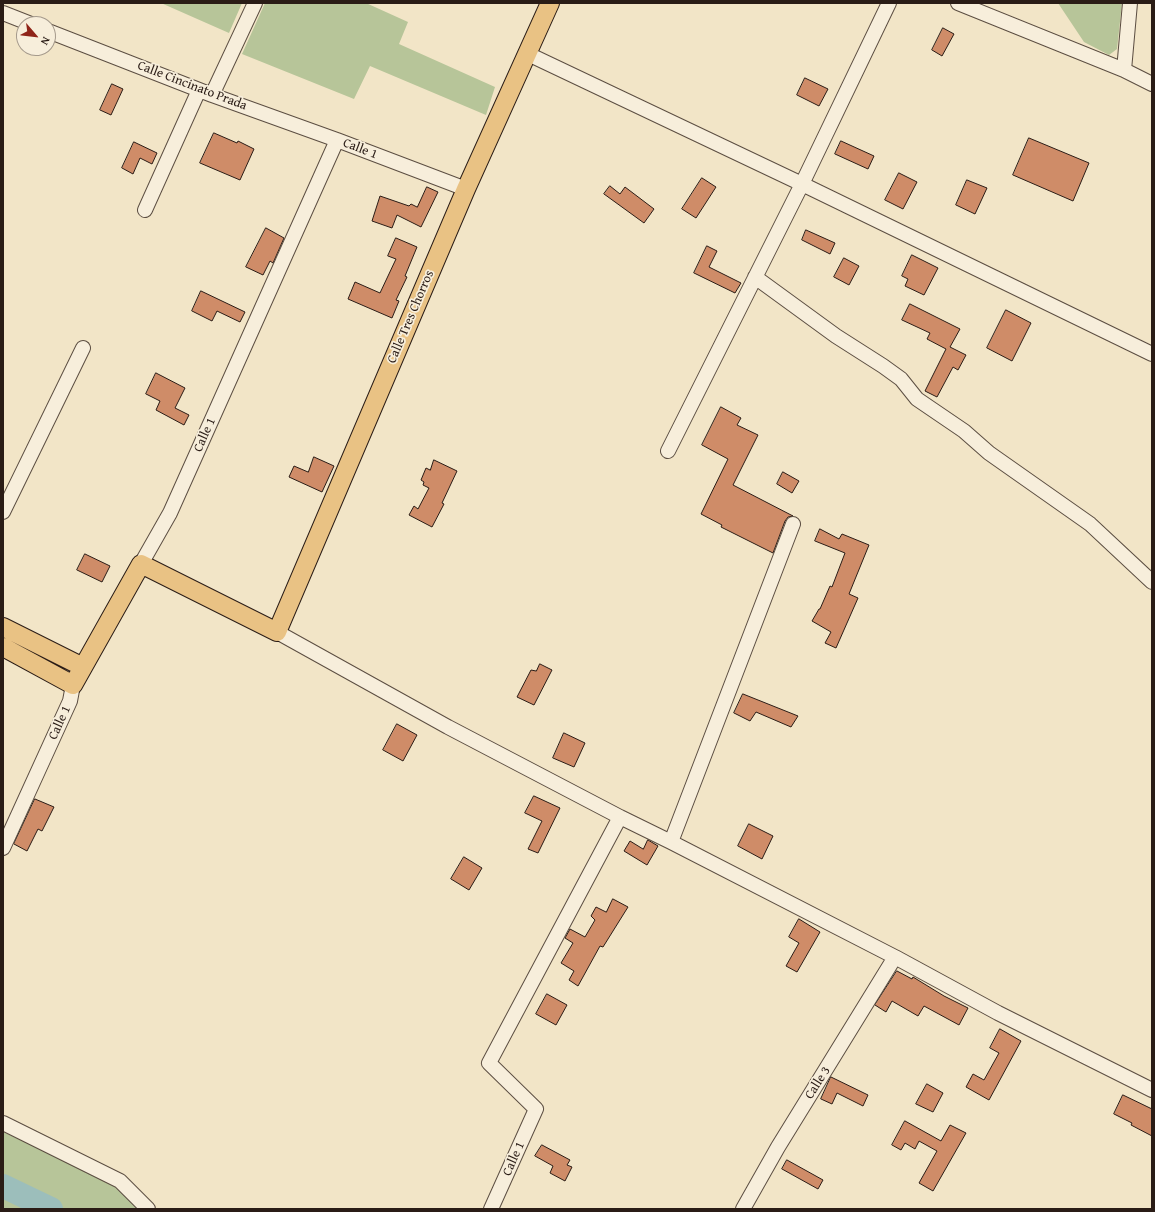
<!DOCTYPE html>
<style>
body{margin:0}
#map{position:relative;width:1155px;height:1212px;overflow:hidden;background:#f2e5c7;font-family:"Gentium Book Plus",serif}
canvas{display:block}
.frame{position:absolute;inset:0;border:4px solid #2a1c16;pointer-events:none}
.north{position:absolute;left:16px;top:16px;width:40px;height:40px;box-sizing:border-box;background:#f7eedb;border:1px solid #a59a8c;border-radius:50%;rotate:118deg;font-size:11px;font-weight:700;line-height:16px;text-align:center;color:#2a1c16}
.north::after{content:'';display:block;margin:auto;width:14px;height:18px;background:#8f2418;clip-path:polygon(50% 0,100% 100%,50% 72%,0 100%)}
</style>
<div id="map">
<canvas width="1155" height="1212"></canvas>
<div class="frame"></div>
<div class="north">N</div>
</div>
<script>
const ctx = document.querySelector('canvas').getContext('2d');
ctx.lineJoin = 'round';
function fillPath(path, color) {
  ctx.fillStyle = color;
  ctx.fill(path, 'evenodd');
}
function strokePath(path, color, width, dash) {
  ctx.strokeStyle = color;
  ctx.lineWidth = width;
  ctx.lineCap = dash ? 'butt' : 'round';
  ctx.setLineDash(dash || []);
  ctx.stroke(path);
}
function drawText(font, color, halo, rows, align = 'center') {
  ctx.font = font + ' "Gentium Book Plus",serif';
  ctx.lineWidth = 3.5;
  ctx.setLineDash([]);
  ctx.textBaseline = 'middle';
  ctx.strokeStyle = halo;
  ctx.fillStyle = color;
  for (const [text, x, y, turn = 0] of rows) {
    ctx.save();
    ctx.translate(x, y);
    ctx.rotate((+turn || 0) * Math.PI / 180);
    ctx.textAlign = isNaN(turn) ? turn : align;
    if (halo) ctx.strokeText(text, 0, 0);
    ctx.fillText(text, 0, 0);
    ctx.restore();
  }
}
fillPath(new Path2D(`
 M 161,3 L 242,3 L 229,33 Z
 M 265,3 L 366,3 L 408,22 L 399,44 L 495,87 L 486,115 L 370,66 L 354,99 L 242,54 Z
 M 1058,3 L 1122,3 L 1117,49 L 1109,55 L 1084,42 Z
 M 3,1132 L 126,1187 L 142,1209 L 3,1209 Z`), '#b7c599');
strokePath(new Path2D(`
 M 3,1186 L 51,1209`), '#9cbebb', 24);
const building = new Path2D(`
 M 943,28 L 954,34 L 942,56 L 932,50 Z
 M 805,78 L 828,89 L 819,106 L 797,95 Z
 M 112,84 L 123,89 L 111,115 L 100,110 Z
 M 214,133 L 237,143 L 238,141 L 254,149 L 240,180 L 200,163 Z
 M 1029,138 L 1089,163 L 1073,201 L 1013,175 Z
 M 841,141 L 874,156 L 868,169 L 835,154 Z
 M 134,142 L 157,153 L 152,164 L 140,158 L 133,174 L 122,168 Z
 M 899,173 L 917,182 L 903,209 L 885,200 Z
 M 702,178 L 716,187 L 696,218 L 682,209 Z
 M 967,180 L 987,188 L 975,214 L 956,205 Z
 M 610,186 L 620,194 L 625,187 L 654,209 L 644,223 L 604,194 Z
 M 427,187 L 438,192 L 421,227 L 397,215 L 392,228 L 372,221 L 380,196 L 409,206 L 411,204 L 417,207 Z
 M 266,228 L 284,238 L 273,263 L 270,261 L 263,275 L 246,267 Z
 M 806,230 L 835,243 L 830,254 L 802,240 Z
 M 396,238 L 417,247 L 405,276 L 407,277 L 396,300 L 399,301 L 392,318 L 348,299 L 355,282 L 380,293 L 396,259 L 388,256 Z
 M 707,246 L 717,251 L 709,267 L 741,283 L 735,293 L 694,273 Z
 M 912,255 L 938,268 L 924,295 L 905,286 L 908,279 L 902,276 Z
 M 844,258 L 859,266 L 849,285 L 834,277 Z
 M 201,291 L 245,312 L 240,322 L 217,311 L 212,321 L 192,311 Z
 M 910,304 L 960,329 L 950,347 L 966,355 L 958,370 L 953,367 L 937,397 L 925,391 L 946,349 L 927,339 L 930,333 L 902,320 Z
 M 1006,310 L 1031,323 L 1012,361 L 987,348 Z
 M 156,373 L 185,388 L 175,408 L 189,415 L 184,425 L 156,410 L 160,401 L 146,394 Z
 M 721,407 L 741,418 L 737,425 L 758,435 L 733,485 L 793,516 L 788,517 L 785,521 L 773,553 L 721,527 L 722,525 L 701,514 L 728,459 L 702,445 Z
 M 314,457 L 334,466 L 322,492 L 289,477 L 294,466 L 308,472 Z
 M 434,460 L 457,471 L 442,503 L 444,504 L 432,527 L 409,515 L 414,506 L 418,509 L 429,488 L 423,485 L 424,482 L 421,480 L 426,468 L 430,470 Z
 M 783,472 L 799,481 L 792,493 L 777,484 Z
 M 820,529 L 839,539 L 842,534 L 869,545 L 849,594 L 858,598 L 836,648 L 825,643 L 831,632 L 812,621 L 819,609 L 820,609 L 830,586 L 832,587 L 845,553 L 815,541 Z
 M 85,554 L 110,566 L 102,582 L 77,570 Z
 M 540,664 L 552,670 L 534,705 L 517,697 L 531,670 L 536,671 Z
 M 743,694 L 798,716 L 791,727 L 756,712 L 750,721 L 734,713 Z
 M 397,724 L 417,735 L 403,761 L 383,750 Z
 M 564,733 L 585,743 L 574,767 L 553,758 Z
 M 534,796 L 560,808 L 538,853 L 528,849 L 542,821 L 525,813 Z
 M 35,799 L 54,807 L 42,831 L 38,829 L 27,851 L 14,844 Z
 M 749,824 L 773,836 L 762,859 L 738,846 Z
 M 648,840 L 658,846 L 647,865 L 624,851 L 630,841 L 643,849 Z
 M 464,857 L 482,868 L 469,890 L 451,879 Z
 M 613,899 L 628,907 L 603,947 L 600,946 L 578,986 L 569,980 L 574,971 L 561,963 L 573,943 L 565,938 L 570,929 L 585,937 L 595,920 L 591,916 L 596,907 L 606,912 Z
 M 799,919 L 820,932 L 797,972 L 786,966 L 799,943 L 789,937 Z
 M 897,971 L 912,979 L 913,977 L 944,996 L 968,1008 L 959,1025 L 924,1006 L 918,1016 L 892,1001 L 886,1012 L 875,1005 Z
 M 547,994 L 567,1005 L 556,1025 L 536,1014 Z
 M 1000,1029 L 1021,1041 L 989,1100 L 966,1087 L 973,1074 L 984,1080 L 999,1053 L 990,1048 Z
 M 831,1077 L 868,1095 L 863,1106 L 837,1093 L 832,1104 L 821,1099 Z
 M 927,1084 L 943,1093 L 933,1112 L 916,1104 Z
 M 1123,1095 L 1152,1109 L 1152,1136 L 1131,1125 L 1132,1123 L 1114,1114 Z
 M 905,1121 L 941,1141 L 950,1125 L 966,1133 L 933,1191 L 919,1183 L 937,1151 L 919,1141 L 915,1149 L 905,1143 L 901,1150 L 892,1145 Z
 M 542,1145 L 570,1160 L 567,1165 L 572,1167 L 565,1181 L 550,1173 L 553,1166 L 535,1156 Z
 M 787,1160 L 823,1180 L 818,1189 L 782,1169 Z`);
fillPath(building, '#cf8c68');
strokePath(building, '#2a1c16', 1);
const minor = new Path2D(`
 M 958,3 L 1124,70 L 1152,84
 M 3,13 L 31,24
 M 48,31 L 212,95 L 337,140
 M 528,54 L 802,184 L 1152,354
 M 1124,70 L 1130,3
 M 212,95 L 255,3
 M 145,210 L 199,90
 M 755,277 L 836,336 L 883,366 L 901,379 L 917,399 L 964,431 L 989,453 L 1090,524 L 1152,582
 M 668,451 L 802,184 L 889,3
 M 3,512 L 83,348
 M 141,564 L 170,513 L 337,140 L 466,189
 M 277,632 L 448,727 L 620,817 L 671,842 L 895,957 L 998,1013 L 1152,1090
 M 671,842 L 793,524
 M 3,848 L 70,701 L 73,685
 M 3,1123 L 120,1181 L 148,1209
 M 491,1209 L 536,1109 L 489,1063 L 620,817
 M 743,1209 L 778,1147 L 895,957`);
const major = new Path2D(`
 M 3,627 L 83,667
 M 3,647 L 73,685 L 141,564 L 277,632 L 466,189 L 550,3`);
strokePath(minor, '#5c4e42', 16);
strokePath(major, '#2a1c16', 20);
strokePath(minor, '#f7eedb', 14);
strokePath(major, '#e9c284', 18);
drawText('13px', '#2a1c16', '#f7eedb', [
 ["Calle Cincinato Prada",192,86,21],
 ["Calle 1",360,149,21],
 ["Calle Tres Chorros",411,317,-67],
 ["Calle 1",205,435,-66],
 ["Calle 1",60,723,-65],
 ["Calle 3",818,1083,-58],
 ["Calle 1",514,1159,-66]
]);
</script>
